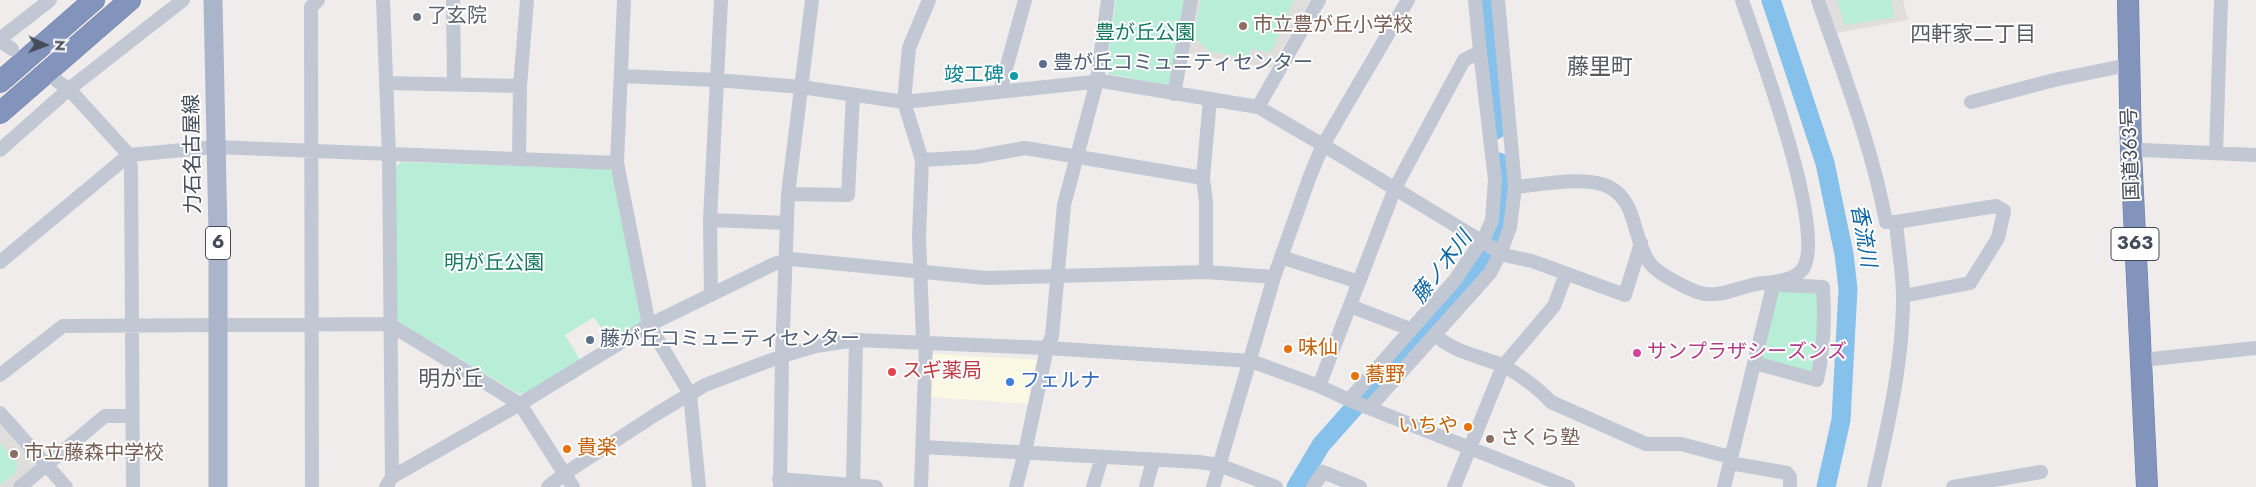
<!DOCTYPE html>
<meta charset="utf-8">
<style>
body{margin:0}
#map{position:relative;width:2256px;height:487px;overflow:hidden;background:#efeceb;font-family:Jost,sans-serif}
canvas{display:block}
.north{position:absolute;left:20px;top:20px;width:50px;height:50px;-webkit-text-stroke:4px #fff;paint-order:stroke;rotate:92deg;font-size:14px;font-weight:700;line-height:20px;text-align:center;color:#444b59}
.north::after{content:'';display:block;margin:auto;width:18px;height:22px;background:#444b59;clip-path:polygon(50% 0,100% 100%,50% 72%,0 100%)}
</style>
<div id="map">
<canvas width="2256" height="487"></canvas>
<div class="north">N</div>
</div>
<script>
const ctx = document.querySelector('canvas').getContext('2d');
ctx.lineJoin = 'round';
function fillPath(path, color) {
  ctx.fillStyle = color;
  ctx.fill(path, 'evenodd');
}
function strokePath(path, color, width, dash) {
  ctx.strokeStyle = color;
  ctx.lineWidth = width;
  ctx.lineCap = dash ? 'butt' : 'round';
  ctx.setLineDash(dash || []);
  ctx.stroke(path);
}
function drawText(font, color, halo, rows, align = 'center') {
  ctx.font = font + ' Jost,"Noto Sans JP",sans-serif';
  ctx.lineWidth = 4;
  ctx.setLineDash([]);
  ctx.textBaseline = 'middle';
  ctx.strokeStyle = halo;
  ctx.fillStyle = color;
  for (const [text, x, y, turn = 0] of rows) {
    ctx.save();
    ctx.translate(x, y);
    ctx.rotate((+turn || 0) * Math.PI / 180);
    ctx.textAlign = isNaN(turn) ? turn : align;
    if (halo) ctx.strokeText(text, 0, 0);
    ctx.fillText(text, 0, 0);
    ctx.restore();
  }
}
fillPath(new Path2D(`
 M 933,354 L 1041,360 L 1031,404 L 928,397 L 929,358 Z`), '#fbf9e3');
fillPath(new Path2D(`
 M 1196,0 L 1310,0 L 1271,68 L 1187,53 Z
 M 1826,0 L 1903,0 L 1908,20 L 1836,33 Z
 M 0,423 L 35,462 L 35,468 L 11,487 L 0,487 Z`), '#e0dddd');
fillPath(new Path2D(`
 M 1116,0 L 1184,0 L 1171,81 L 1167,85 L 1109,74 L 1106,69 Z
 M 1201,0 L 1294,0 L 1271,52 L 1251,49 L 1249,59 L 1209,51 L 1193,36 Z
 M 1837,0 L 1891,0 L 1894,17 L 1845,25 Z
 M 401,162 L 609,169 L 614,173 L 644,321 L 614,340 L 606,325 L 601,328 L 594,317 L 565,335 L 580,360 L 524,394 L 517,393 L 399,322 L 396,316 L 395,168 Z
 M 1781,288 L 1820,292 L 1817,366 L 1811,373 L 1763,361 L 1760,355 L 1775,291 Z
 M 0,443 L 17,463 L 16,473 L 0,485 Z`), '#b8eed8');
strokePath(new Path2D(`
 M 1485,0 L 1486,30 L 1496,130
 M 1771,0 L 1825,163 L 1844,254 L 1848,289 L 1841,420 L 1826,487
 M 1296,487 L 1321,445 L 1470,277 C 1476,267 1485,258 1490,247 C 1503,221 1502,190 1499,162`), '#85c1eb', 19);
const highway = new Path2D(`
 M 2128,0 L 2131,152 L 2147,487
 M 0,82 L 94,0
 M 0,113 L 130,0`);
strokePath(highway, '#6e7da7', 22);
strokePath(new Path2D(`
 M 383,0 L 389,155 L 392,477 L 386,487
 M 453,0 L 454,83
 M 624,0 L 617,163 L 649,325 L 690,394 L 699,487
 M 1818,0 C 1843,73 1872,146 1886,222 L 1896,222 C 1898,247 1903,273 1903,298 C 1903,361 1888,426 1874,487
 M 0,39 L 50,0
 M 0,41 L 12,49
 M 621,76 L 717,80 L 801,87 L 904,102 L 1102,81 L 1258,107 L 1323,145 L 1496,250 L 1508,256 L 1532,261 L 1625,295 L 1641,243
 M 57,81 L 69,89 L 129,155 L 131,169 L 133,487
 M 386,83 L 520,86
 M 1000,91 L 1025,0
 M 1174,94 L 1191,0
 M 1971,102 L 2054,80 L 2128,65
 M 1258,107 L 1319,0
 M 0,150 L 69,89 L 183,0
 M 2143,150 L 2256,155
 M 2216,152 L 2221,0
 M 519,159 L 520,86 L 527,0
 M 922,160 L 975,157 L 1025,148 L 1203,178
 M 1515,187 C 1540,185 1587,175 1609,187 C 1638,202 1632,238 1649,262 C 1656,273 1684,287 1697,292 C 1716,299 1737,288 1756,284 C 1770,282 1792,282 1802,270 C 1830,237 1756,43 1742,0
 M 788,194 L 848,195 L 853,95
 M 710,220 L 787,223
 M 1896,222 L 1996,206 L 2004,211 L 1998,238 L 1970,283 L 1903,296
 M 1281,257 L 1359,282
 M 0,262 L 129,155 L 216,147 L 617,163
 M 1206,272 L 1206,202 L 1203,178 L 1210,99
 M 711,295 L 710,220 L 721,0
 M 1350,306 L 1410,329
 M 1435,335 C 1456,353 1476,355 1501,365 C 1518,373 1538,388 1551,402 L 1646,444 L 1681,444 L 1730,457
 M 923,342 L 919,237 L 922,160 L 904,102 L 909,48 L 929,0
 M 2152,359 L 2256,348
 M 1755,363 L 1817,380 C 1824,350 1825,318 1823,287 L 1783,285 L 1777,283
 M 0,375 L 63,326 L 389,324 L 520,404 L 573,487
 M 1319,386 L 1395,188 L 1464,60 L 1480,52 L 1475,0
 M 1349,400 L 1455,280 L 1486,234 L 1492,220 L 1495,180 L 1480,52
 M 1369,408 L 1490,273 L 1501,252 L 1510,227 L 1515,187 L 1498,0
 M 0,413 L 66,487
 M 923,447 L 1199,462 L 1219,465 L 1276,487
 M 1730,463 L 1787,473 L 1790,477 L 1790,487
 M 392,477 L 520,404 L 649,325 L 774,264 L 791,259 L 986,278 L 1206,272 L 1274,277
 M 779,479 L 876,487
 M 853,485 L 856,340
 M 20,487 L 105,416 L 132,416
 M 312,487 L 311,7 L 318,0
 M 548,487 L 564,474 L 658,413 L 705,385 L 782,356 L 816,346 L 856,340 L 1047,348 L 1251,361 L 1319,386 L 1349,400 L 1568,487
 M 780,487 L 782,356 L 788,194 L 812,0
 M 921,487 L 926,342
 M 1016,487 L 1025,452 L 1047,348 L 1052,336 L 1064,205 L 1097,81 L 1108,0
 M 1093,487 L 1102,457
 M 1146,487 L 1153,461
 M 1213,487 L 1274,277 L 1310,176 L 1323,145 L 1408,0
 M 1313,487 L 1323,472 L 1360,487
 M 1454,487 L 1503,366 L 1554,306 L 1566,274
 M 1724,487 L 1774,282
 M 1953,487 L 2041,472`), '#c1c7d3', 14);
strokePath(new Path2D(`
 M 213,0 L 218,234 L 218,487`), '#aab4cb', 19);
strokePath(highway, '#8293bc', 21);
for (const [x, y, r, color] of [
 [417,17,5,"#6b7280"],
 [1243,26,5,"#8d6e63"],
 [1043,64,5,"#5c6f8a"],
 [1014,76,5,"#0f9aa8"],
 [590,340,5,"#5c6f8a"],
 [1288,349,5,"#e8710a"],
 [1637,353,5,"#d1479c"],
 [892,372,5,"#e0444e"],
 [1355,376,5,"#e8710a"],
 [1010,382,5,"#3f7fe0"],
 [1468,427,5,"#e8710a"],
 [1490,439,5,"#8d6e63"],
 [567,449,5,"#e8710a"],
 [14,454,5,"#8d6e63"]
]) {
  const dot = new Path2D();
  dot.arc(x, y, r, 0, 2 * Math.PI);
  ctx.fillStyle = color;
  ctx.fill(dot);
  strokePath(dot, '#fff', 2);
}
for (const [x, y, w] of [
 [218,243,25],
 [2135,244,48]
]) {
  const box = new Path2D();
  box.roundRect(x - w / 2, y - 16.5, w, 33, 4);
  ctx.fillStyle = '#fff';
  ctx.fill(box);
  strokePath(box, '#444b59', 1);
}
drawText('bold 19px', '#444b59', null, [
 ["6",218,243],
 ["363",2135,244]
]);
drawText('20px', '#5b616d', '#fff', [
 ["了玄院",427,17]
], 'left');
drawText('20px', '#785e54', '#fff', [
 ["市立豊が丘小学校",1253,26],
 ["さくら塾",1500,439],
 ["市立藤森中学校",24,454]
], 'left');
drawText('20px', '#16795c', '#fff', [
 ["豊が丘公園",1145,34],
 ["明が丘公園",494,264]
]);
drawText('20px', '#4e5e75', '#fff', [
 ["豊が丘コミュニティセンター",1053,64],
 ["藤が丘コミュニティセンター",600,340]
], 'left');
drawText('20px', '#0d838f', '#fff', [
 ["竣工碑",1004,76]
], 'right');
drawText('20px', '#444b59', '#fff', [
 ["力石名古屋線",194,154,-91],
 ["国道363号",2132,154,-92]
]);
drawText('20px', '#c56008', '#fff', [
 ["味仙",1298,349],
 ["蕎野",1365,376],
 ["いちや",1458,427,"right"],
 ["貴楽",577,449]
], 'left');
drawText('20px', '#b23c85', '#fff', [
 ["サンプラザシーズンズ",1647,353]
], 'left');
drawText('20px', '#be3a42', '#fff', [
 ["スギ薬局",902,372]
], 'left');
drawText('20px', '#366cbe', '#fff', [
 ["フェルナ",1020,382]
], 'left');
drawText('21px', '#585a61', '#fff', [
 ["四軒家二丁目",1973,36]
]);
drawText('italic 21px', '#0b65a4', '#fff', [
 ["香流川",1862,236,80],
 ["藤ノ木川",1443,268,-53]
]);
drawText('22px', '#585a61', '#fff', [
 ["藤里町",1600,69],
 ["明が丘",451,381]
]);
</script>
